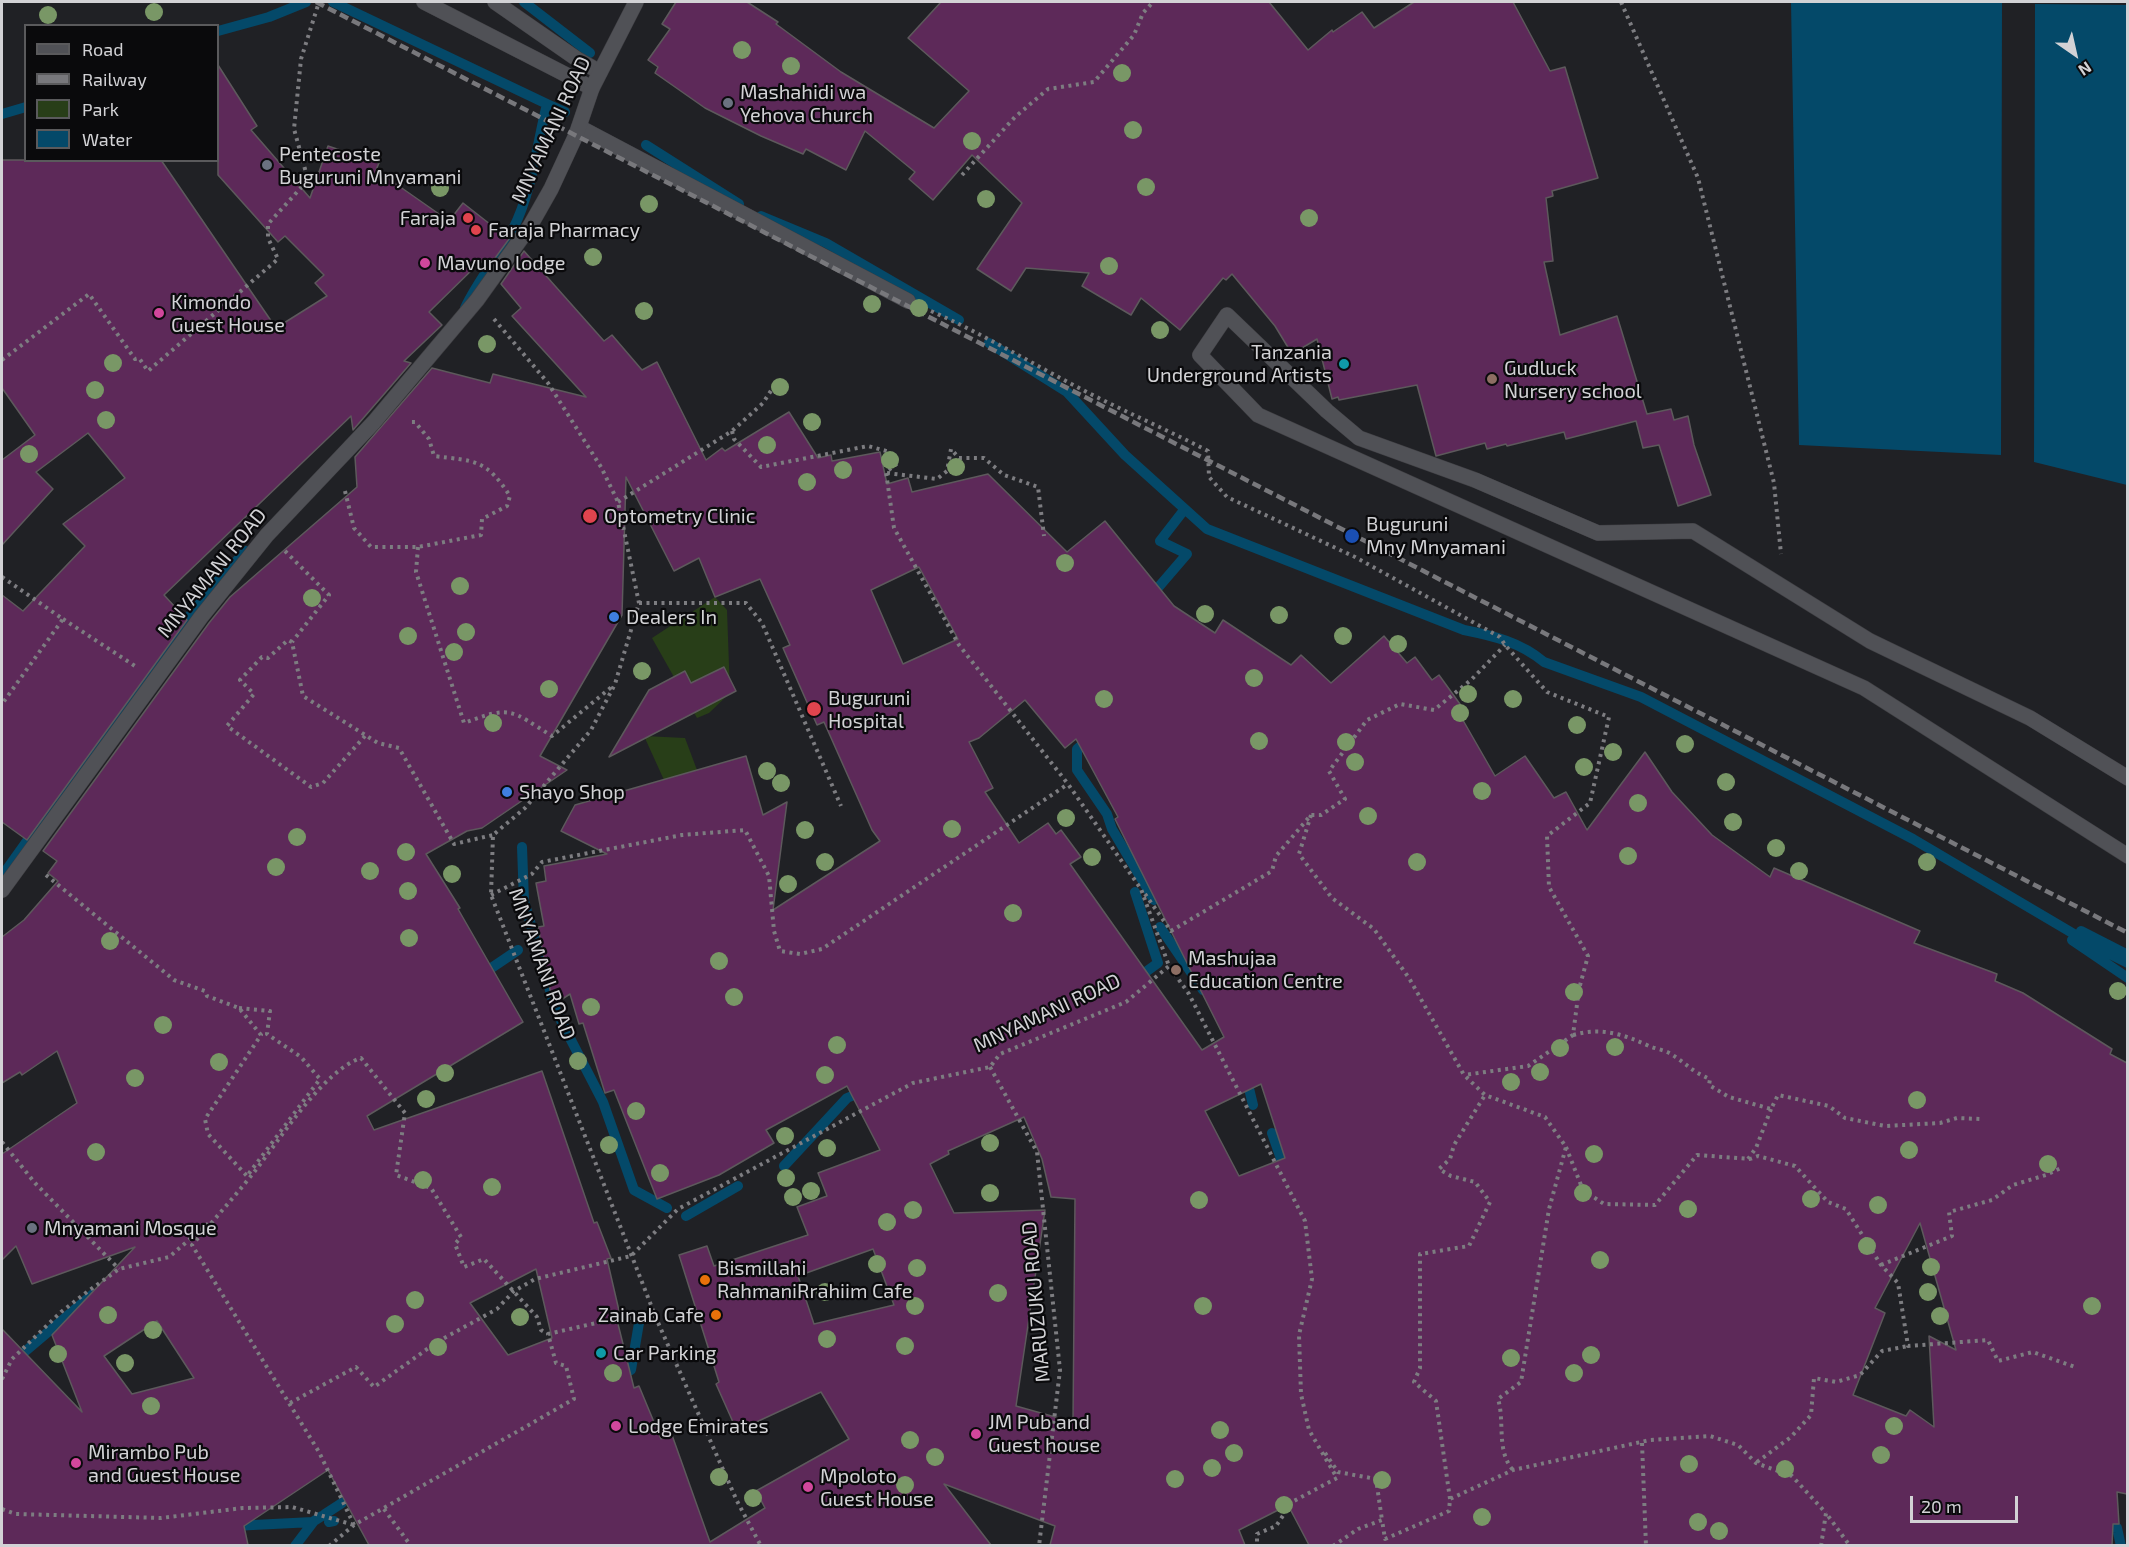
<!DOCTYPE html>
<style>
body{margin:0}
#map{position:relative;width:2129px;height:1547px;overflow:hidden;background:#202125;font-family:"Exo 2",sans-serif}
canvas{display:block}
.frame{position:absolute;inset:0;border:3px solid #d2d2d5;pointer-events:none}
.legend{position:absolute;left:24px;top:24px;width:195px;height:138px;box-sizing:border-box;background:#0a0a0c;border:2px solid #5a5a5c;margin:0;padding:8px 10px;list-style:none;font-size:18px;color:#d2d2d5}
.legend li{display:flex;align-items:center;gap:12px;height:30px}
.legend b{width:30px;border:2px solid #5a5a5c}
.north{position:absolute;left:2045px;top:24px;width:60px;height:60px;-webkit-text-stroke:4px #0a0a0c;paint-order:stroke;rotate:146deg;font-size:16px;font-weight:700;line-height:24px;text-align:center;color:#d2d2d5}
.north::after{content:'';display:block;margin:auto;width:21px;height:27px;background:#d2d2d5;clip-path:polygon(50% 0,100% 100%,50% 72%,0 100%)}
.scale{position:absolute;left:1910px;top:1496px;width:108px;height:27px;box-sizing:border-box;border:3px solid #d2d2d5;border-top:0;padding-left:8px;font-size:18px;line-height:21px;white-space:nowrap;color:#d2d2d5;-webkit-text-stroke:4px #0a0a0c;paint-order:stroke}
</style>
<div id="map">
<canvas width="2129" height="1547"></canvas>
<div class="frame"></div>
<ul class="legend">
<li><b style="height:8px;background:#505156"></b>Road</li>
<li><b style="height:8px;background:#78787c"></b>Railway</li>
<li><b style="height:16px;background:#283e18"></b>Park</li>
<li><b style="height:16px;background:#044969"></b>Water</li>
</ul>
<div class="north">N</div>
<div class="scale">20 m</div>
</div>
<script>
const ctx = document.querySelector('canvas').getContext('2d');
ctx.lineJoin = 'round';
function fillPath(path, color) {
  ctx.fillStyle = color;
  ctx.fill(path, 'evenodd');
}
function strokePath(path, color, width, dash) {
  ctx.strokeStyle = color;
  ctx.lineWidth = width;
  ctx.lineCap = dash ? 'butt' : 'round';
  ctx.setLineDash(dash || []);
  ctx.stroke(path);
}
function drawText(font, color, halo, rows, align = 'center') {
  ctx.font = font + ' "Exo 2",sans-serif';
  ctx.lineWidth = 4.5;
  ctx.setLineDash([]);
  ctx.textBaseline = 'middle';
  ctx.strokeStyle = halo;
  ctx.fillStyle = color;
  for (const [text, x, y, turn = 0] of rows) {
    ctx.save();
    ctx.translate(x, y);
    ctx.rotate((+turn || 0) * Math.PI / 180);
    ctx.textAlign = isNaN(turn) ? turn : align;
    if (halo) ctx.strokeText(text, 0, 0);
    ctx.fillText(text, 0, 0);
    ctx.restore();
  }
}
fillPath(new Path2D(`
 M 715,597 L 727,610 L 730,693 L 709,713 L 697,718 L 652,638 Z
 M 644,736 L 685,738 L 703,786 L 669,791 Z`), '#283e18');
fillPath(new Path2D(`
 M 1791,2 L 2002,2 L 2001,455 L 1799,445 Z
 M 2035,4 L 2127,5 L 2127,485 L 2034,462 Z`), '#044969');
strokePath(new Path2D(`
 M 333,2 L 547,104 C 537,144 532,192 513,229 C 499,256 478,280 465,308
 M 524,2 L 590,53
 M 218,31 L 269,17 L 306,2
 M 547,104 L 565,112
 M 2,114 L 26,107
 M 646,145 L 739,204
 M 761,216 L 826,243 L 959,320
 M 989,343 L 1067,392 L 1125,455 L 1207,529 L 1464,630 C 1494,636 1520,642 1544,662 L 1641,697 L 1913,839 L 2096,947 L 2128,963
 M 1150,597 L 1187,554 L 1160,541 L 1184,510
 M 1091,737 L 1077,749 L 1077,770 L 1107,814 L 1112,829 L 1154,900
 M 522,847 L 524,901 L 556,1011 L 603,1102 L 634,1190 L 667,1208
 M 2,876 L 112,722 L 150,675 L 180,628 L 214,585 L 246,551
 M 1135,892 L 1158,963 L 1136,979
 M 1160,927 L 1203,990
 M 2081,931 L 2126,954
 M 2072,940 L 2128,978
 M 481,975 L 518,950
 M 1246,1076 L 1253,1105
 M 1272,1133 L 1286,1173
 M 784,1166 L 847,1098 L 864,1091
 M 686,1216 L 738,1186
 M 617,1375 L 631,1370 L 639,1323
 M 2,1384 L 15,1360 L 93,1294
 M 325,1514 L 342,1503
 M 329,1522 L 334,1521
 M 233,1526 L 313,1522
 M 2099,1527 L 2117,1528 L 2121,1546
 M 295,1546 L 314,1521 L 322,1516`), '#044969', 10);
const building = new Path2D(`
 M 676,2 L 747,2 L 778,22 L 776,24 L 841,72 L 934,128 L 969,91 L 908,38 L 941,2 L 1269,2 L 1308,50 L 1332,30 L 1333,32 L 1362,12 L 1374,28 L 1414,2 L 1513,2 L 1550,71 L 1565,67 L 1598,178 L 1552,191 L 1553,196 L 1546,198 L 1553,261 L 1544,262 L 1560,335 L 1617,316 L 1647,414 L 1671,409 L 1674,420 L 1688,416 L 1694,445 L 1711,495 L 1678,506 L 1659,445 L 1643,448 L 1636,421 L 1566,439 L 1564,432 L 1507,446 L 1506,444 L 1487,449 L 1485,443 L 1436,456 L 1417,385 L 1339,400 L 1338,397 L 1332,399 L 1317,339 L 1292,354 L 1275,326 L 1232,274 L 1226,280 L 1223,278 L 1180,330 L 1141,298 L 1131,315 L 1082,286 L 1089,273 L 1026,268 L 1011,291 L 977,269 L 1022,203 L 972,155 L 933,200 L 909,179 L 915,172 L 865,131 L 846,170 L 806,149 L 803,154 L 761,136 L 705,108 L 655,73 L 658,67 L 648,60 L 670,29 L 662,24 Z
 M 218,65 L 257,126 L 251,130 L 310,198 L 328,146 L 379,163 L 376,170 L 449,221 L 463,203 L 509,239 L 487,269 L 481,261 L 429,312 L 442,325 L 404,361 L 411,363 L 353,430 L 351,416 L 164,595 L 187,620 L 27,840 L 2,822 L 2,595 L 23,611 L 85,546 L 63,524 L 125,478 L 88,433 L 36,472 L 53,489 L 2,545 L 2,460 L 35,435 L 2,388 L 2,160 L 161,160 L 276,328 L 327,296 L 315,283 L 324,275 L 285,236 L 278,242 L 218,175 Z
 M 524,251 L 604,341 L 612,335 L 642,370 L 657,362 L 706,460 L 722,448 L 725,451 L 789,412 L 818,458 L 831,455 L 832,461 L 880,452 L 887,484 L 908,478 L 912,492 L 988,474 L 1067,552 L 1105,521 L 1174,606 L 1215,633 L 1223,620 L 1291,665 L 1301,655 L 1331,683 L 1384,636 L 1407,663 L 1415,657 L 1432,680 L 1439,675 L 1465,711 L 1460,715 L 1495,776 L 1525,756 L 1554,798 L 1566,792 L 1587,830 L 1645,752 L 1672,792 L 1712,835 L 1770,877 L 1774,868 L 1920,931 L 1914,943 L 1997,974 L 1995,981 L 2023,993 L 2112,1049 L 2110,1054 L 2127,1063 L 2127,1494 L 2117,1492 L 2119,1524 L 2113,1524 L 2112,1545 L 1309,1545 L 1288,1505 L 1239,1530 L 1245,1545 L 1050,1545 L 1055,1526 L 944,1484 L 991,1545 L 369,1545 L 328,1470 L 244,1526 L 248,1545 L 2,1545 L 2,1329 L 82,1412 L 52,1335 L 135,1247 L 32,1284 L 16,1246 L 2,1260 L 2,1154 L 77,1103 L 57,1051 L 22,1075 L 20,1072 L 2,1083 L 2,937 L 24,920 L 58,881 L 48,873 L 57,861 L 43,851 L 209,623 L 230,597 L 357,487 L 355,457 L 432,368 L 490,383 L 493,374 L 586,397 L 512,316 L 521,308 L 501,284 ZM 626,477 L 674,571 L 699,558 L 715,597 L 760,579 L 790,645 L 783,648 L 817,725 L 824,722 L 872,830 L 880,841 L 773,910 L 787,802 L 763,815 L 746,756 L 575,805 L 561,831 L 607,854 L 544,866 L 546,881 L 536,883 L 544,926 L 538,927 L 553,1005 L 570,994 L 579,1024 L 583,1023 L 605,1093 L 614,1090 L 657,1199 L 719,1175 L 774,1143 L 766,1130 L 847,1086 L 880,1150 L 818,1173 L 827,1196 L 797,1207 L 808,1235 L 714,1266 L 707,1246 L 679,1255 L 719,1382 L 716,1384 L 737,1431 L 821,1392 L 849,1439 L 756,1491 L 765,1508 L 710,1542 L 672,1435 L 661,1439 L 639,1386 L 634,1388 L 616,1316 L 620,1315 L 607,1259 L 611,1258 L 597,1222 L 594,1223 L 542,1071 L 374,1130 L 367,1116 L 523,1022 L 458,909 L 460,908 L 426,854 L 467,831 L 482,828 L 567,770 L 540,756 L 622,615 ZM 919,567 L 958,639 L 903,664 L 871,590 ZM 1025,700 L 1065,748 L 1076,739 L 1118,817 L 1115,819 L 1224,1037 L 1202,1050 L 1070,864 L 1081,857 L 1061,830 L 1056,834 L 1048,823 L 1019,843 L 985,792 L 993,788 L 969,742 L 979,738 ZM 1261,1084 L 1285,1158 L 1239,1176 L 1205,1111 ZM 1024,1117 L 1042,1159 L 1051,1197 L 1075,1199 L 1073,1422 L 1016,1406 L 1045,1210 L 954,1213 L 930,1164 L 949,1154 L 948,1151 ZM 1920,1223 L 1956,1350 L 1929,1336 L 1934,1427 L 1910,1410 L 1906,1416 L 1853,1395 L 1885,1313 L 1875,1308 ZM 873,1249 L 894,1305 L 814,1324 L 798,1276 ZM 536,1269 L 552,1338 L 508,1355 L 470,1303 ZM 157,1321 L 194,1378 L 132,1394 L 104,1356 Z
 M 724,667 L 736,691 L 609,757 L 649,690 L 685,671 L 691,683 Z`);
fillPath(building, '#5d2959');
strokePath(building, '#5d595c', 1.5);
const minor = new Path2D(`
 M 424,2 L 592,88
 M 495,2 L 577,59 L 600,72
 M 579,127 L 908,301
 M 2128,778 L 2030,718 L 1870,641 L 1693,531 L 1598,533 L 1475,480 L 1359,438 L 1327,411 L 1227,315 L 1200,355 L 1258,415 L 1864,688 L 2128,856`);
const tertiary = new Path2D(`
 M 2,890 L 201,617 L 267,535 L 374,422 L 477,300 L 530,226 L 551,189 L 576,135 L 592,88 L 636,2`);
strokePath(minor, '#3e3e42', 16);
strokePath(tertiary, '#3e3e42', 16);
strokePath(new Path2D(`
 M 1621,2 L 1698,178 L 1774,483 L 1781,554
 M 962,175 L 1015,117 L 1048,89 L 1094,82 L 1134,35 L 1143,13 L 1153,2
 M 931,311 C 983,334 1031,363 1081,389 C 1123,411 1166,429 1208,451 L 1209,477 L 1227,497 L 1355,557 L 1500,637 L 1505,645 L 1547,692 L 1609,717 L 1590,803 L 1547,836 L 1549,887 L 1588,956 L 1579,989 L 1573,1035 L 1528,1066 L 1464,1075
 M 494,319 L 548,383 L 601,467 L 618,502 L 639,603 L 615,684 L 591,730 L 525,808 L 493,835 L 491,895 L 656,1318 L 737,1501 L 761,1546
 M 2,360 L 89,294 L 135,359 L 139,358 L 148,371 L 278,259 L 268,238 L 268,224 L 308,180 L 294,129 L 301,59 L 319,2
 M 732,431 L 734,439 L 761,467 L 868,446 L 890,452 L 899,462 L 886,472 L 894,528 L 959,645 L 1068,784 L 1141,889 L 1169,966 L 1189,994 L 1305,1221 L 1312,1279 L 1299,1335 L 1301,1394 L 1309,1430 L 1337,1478 L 1292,1502 L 1276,1526 L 1257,1534 L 1257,1546
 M 887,473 L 937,479 L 947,471 L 951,449 L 959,458 L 984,458 L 1004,475 L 1038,487 L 1044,536
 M 345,491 L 354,528 L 371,547 L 418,547 L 481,535 L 482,519 L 507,506 L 510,496 C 486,459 475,461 434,456 L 429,439 L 415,422 L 408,422
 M 618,502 L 732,431 L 763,403 L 778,380
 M 418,547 L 416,572 L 464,723 C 512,705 510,710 552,736 L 614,685
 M 285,551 L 329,595 L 292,642
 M 2,577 L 63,619 L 2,704
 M 639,603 L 746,603 L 762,623 L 841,806
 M 63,619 L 135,666
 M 365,736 L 323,783 L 311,787 L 227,726 L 254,694 L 240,680 L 262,657 L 268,658 L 288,640 L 292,642 L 303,696 L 378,743 L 399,748 L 454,844 L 493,835
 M 1311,815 L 1299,854 L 1332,898 L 1374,929 L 1409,978 L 1464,1075 L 1485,1095 L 1545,1117 L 1566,1147 L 1549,1209 L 1521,1382 L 1498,1399 C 1505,1421 1496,1451 1513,1470
 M 46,875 L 174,980 L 205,991 L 207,996 L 239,1008 L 261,1035 L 205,1119 L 208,1134 L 247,1176 L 245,1179
 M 1145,894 L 1171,931 L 1272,871 L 1276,856 L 1311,815 L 1321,815 L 1345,799 L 1329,771 L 1367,720 L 1400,704 L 1434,710 L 1471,680 L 1505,645
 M 491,895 L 532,874 L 542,862 L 682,835 L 745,830 L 769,876 L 774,931 L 780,951 L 800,954 L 822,949 L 1068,784
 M 239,1008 L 270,1011 L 267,1034 L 301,1057 L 320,1079 L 247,1176
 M 1573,1035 C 1601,1027 1623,1034 1649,1046 C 1656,1049 1665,1050 1671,1054 C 1687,1064 1691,1071 1710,1079 L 1709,1085 L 1729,1097 L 1771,1109 L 1778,1095 L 1829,1106 L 1845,1118 L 1885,1126 L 1940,1123 L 1957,1118 L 1980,1119
 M 990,1067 L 1037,1152 L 1060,1370 L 1039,1546
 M 2,1142 L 35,1183 L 119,1269
 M 1566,1147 L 1583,1190 L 1604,1204 L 1655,1205 L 1697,1155 L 1750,1159 L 1758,1156 L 1795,1166 L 1828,1202 L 1846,1209 L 1881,1265 L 1898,1283 L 1908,1346 L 1988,1340 L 1998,1361 L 2033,1352 L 2075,1367
 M 1748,1159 L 1756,1148 L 1771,1109
 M 1881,1265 L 1952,1236 L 1949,1212 L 1992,1200 L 2013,1185 L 2046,1175 L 2061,1168
 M 2,1379 L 12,1359 L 61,1312 L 87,1292 L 119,1269 L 169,1257 L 210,1222
 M 290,1403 L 356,1367 L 374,1387 L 437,1342 L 497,1309 L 514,1291 L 535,1279 L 631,1256 L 678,1209 L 913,1083 L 990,1067 L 1000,1054 L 1126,1002 L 1169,966
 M 1642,1443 L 1646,1546
 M 1325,1453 L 1338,1472 L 1376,1479 L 1382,1520
 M 1757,1462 L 1791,1437 L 1811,1415 L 1814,1378 L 1836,1382 L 1860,1375 L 1882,1351 L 1908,1346
 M 1450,1499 L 1436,1401 L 1414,1382 L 1420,1368 L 1420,1254 L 1469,1246 L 1490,1202 L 1475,1182 L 1451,1176 L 1439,1169 L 1450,1159 L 1454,1145 L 1485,1095
 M 2,1509 L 16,1514 L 161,1518 L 243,1508 L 292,1507 L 354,1525
 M 384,1509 L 411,1546
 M 354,1525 L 319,1452 L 192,1245 C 214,1220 235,1196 255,1171 C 280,1139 324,1070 361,1058 L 405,1113 L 396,1175 L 431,1188 L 461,1237 L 455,1244 L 464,1267 L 484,1259 L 537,1317 L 541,1330 L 548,1334
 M 329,1546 L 354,1525 L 574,1399 L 566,1366 L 556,1363 L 548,1334 L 618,1318 L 656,1318
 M 1333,1546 L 1358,1529 L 1382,1520 L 1385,1539 L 1449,1511 L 1450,1499 L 1513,1470 L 1650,1440 L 1710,1436 L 1738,1445 L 1756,1463 L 1792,1476 L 1826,1513
 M 1821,1546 L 1826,1513 L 1850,1546`), '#7d7d81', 4, [3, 4.5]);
strokePath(minor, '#505156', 15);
strokePath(tertiary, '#505156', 15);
strokePath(new Path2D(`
 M 316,2 L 2128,933`), '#78787c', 4.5, [9, 4.5]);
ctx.fillStyle = '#799766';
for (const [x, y] of [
 [154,12],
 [48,15],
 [742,50],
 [791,66],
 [1122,73],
 [1133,130],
 [972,141],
 [1146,187],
 [440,188],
 [986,199],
 [649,204],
 [1309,218],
 [593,257],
 [1109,266],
 [872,304],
 [919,308],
 [644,311],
 [1160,330],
 [487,344],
 [113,363],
 [780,387],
 [95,390],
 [106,420],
 [812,422],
 [767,445],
 [29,454],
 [890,460],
 [956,467],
 [843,470],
 [807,482],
 [1065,563],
 [460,586],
 [312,598],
 [1205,614],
 [1279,615],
 [466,632],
 [408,636],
 [1343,636],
 [1398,644],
 [454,652],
 [642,671],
 [1254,678],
 [549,689],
 [1468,694],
 [1104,699],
 [1513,699],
 [1460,713],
 [493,723],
 [1577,725],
 [1259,741],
 [1346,742],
 [1685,744],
 [1613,752],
 [1355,762],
 [1584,767],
 [767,771],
 [1726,782],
 [781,783],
 [1482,791],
 [1638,803],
 [1368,816],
 [1066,818],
 [1733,822],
 [952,829],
 [805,830],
 [297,837],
 [1776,848],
 [406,852],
 [1628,856],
 [1092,857],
 [825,862],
 [1417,862],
 [1927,862],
 [276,867],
 [370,871],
 [1799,871],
 [452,874],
 [788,884],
 [408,891],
 [1013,913],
 [409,938],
 [110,941],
 [719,961],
 [2118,991],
 [1574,992],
 [734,997],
 [591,1007],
 [163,1025],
 [837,1045],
 [1615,1047],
 [1560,1048],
 [578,1061],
 [219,1062],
 [1540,1072],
 [445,1073],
 [825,1075],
 [135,1078],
 [1511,1082],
 [426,1099],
 [1917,1100],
 [636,1111],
 [785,1136],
 [990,1143],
 [609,1145],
 [827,1148],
 [1909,1150],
 [96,1152],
 [1594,1154],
 [2048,1164],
 [660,1173],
 [786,1178],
 [423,1180],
 [492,1187],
 [811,1191],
 [990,1193],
 [1583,1193],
 [793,1197],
 [1811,1199],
 [1199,1200],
 [1878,1205],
 [1688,1209],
 [913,1210],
 [887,1222],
 [1867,1246],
 [1600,1260],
 [877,1264],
 [1931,1267],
 [917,1268],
 [825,1292],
 [1928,1292],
 [998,1293],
 [415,1300],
 [915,1306],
 [1203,1306],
 [2092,1306],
 [108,1315],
 [1940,1316],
 [520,1317],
 [395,1324],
 [153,1330],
 [827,1339],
 [905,1346],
 [438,1347],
 [58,1354],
 [1591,1355],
 [1511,1358],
 [125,1363],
 [613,1373],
 [1574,1373],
 [151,1406],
 [1894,1426],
 [1220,1430],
 [910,1440],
 [1234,1453],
 [1881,1455],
 [935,1457],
 [1689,1464],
 [1212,1468],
 [1785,1469],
 [719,1477],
 [1175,1479],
 [1382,1480],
 [905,1485],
 [753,1498],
 [1284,1505],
 [1482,1517],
 [1698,1522],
 [1719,1531]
]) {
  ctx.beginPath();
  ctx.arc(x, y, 9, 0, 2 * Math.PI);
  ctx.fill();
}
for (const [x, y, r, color] of [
 [728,103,6,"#6b7280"],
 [267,165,6,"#6b7280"],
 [468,218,6,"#e0444e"],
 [476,230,6,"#e0444e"],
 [425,263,6,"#d1479c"],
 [159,313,6,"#d1479c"],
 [1344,364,6,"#0f9aa8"],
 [1492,379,6,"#8d6e63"],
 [590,516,8,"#e0444e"],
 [1352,536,8,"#1a4fb4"],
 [614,617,6,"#3f7fe0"],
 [814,709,8,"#e0444e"],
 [507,792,6,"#3f7fe0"],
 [1176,970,6,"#8d6e63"],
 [32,1228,6,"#6b7280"],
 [705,1280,6,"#e8710a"],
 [716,1315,6,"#e8710a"],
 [601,1353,6,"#0f9aa8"],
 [616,1426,6,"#d1479c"],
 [976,1434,6,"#d1479c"],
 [76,1463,6,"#d1479c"],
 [808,1487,6,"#d1479c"]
]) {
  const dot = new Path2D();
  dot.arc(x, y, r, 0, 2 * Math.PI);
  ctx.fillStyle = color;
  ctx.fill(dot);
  strokePath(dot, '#0a0a0c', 2);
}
drawText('20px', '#d2d2d5', '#0a0a0c', [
 ["Mashahidi wa",740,92],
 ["Yehova Church",740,115],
 ["Pentecoste",279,154],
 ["Buguruni Mnyamani",279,177],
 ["Faraja",456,218,"right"],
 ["Faraja Pharmacy",488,230],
 ["Mavuno lodge",437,263],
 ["Kimondo",171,302],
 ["Guest House",171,325],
 ["Tanzania",1332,352,"right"],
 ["Underground Artists",1332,375,"right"],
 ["Gudluck",1504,368],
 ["Nursery school",1504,391],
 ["Optometry Clinic",604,516],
 ["Buguruni",1366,524],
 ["Mny Mnyamani",1366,547],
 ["Dealers In",626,617],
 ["Buguruni",828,698],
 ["Hospital",828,721],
 ["Shayo Shop",519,792],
 ["Mashujaa",1188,958],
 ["Education Centre",1188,981],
 ["Mnyamani Mosque",44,1228],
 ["Bismillahi",717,1268],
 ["RahmaniRrahiim Cafe",717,1291],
 ["Zainab Cafe",704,1315,"right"],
 ["Car Parking",613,1353],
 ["JM Pub and",988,1422],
 ["Guest house",988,1445],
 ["Lodge Emirates",628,1426],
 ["Mirambo Pub",88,1452],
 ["and Guest House",88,1475],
 ["Mpoloto",820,1476],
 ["Guest House",820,1499]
], 'left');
drawText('20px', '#d2d2d5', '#0a0a0c', [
 ["MNYAMANI ROAD",551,130,-65],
 ["MNYAMANI ROAD",212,573,-51],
 ["MNYAMANI ROAD",542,964,70],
 ["MNYAMANI ROAD",1047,1013,-25],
 ["MARUZUKU ROAD",1036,1302,-95]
]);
</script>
